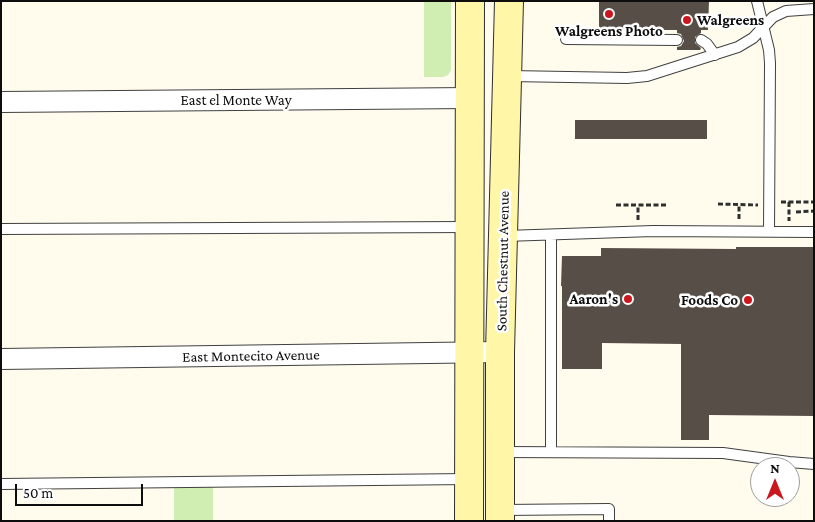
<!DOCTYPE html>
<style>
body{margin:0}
#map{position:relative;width:815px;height:522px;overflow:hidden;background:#fffced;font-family:"Crimson Pro",serif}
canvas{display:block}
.frame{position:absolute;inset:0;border:2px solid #0d0d0d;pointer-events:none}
.north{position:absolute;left:750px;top:457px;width:50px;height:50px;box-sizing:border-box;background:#fff;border:1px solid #9e9e9e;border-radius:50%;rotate:0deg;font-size:14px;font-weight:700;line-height:20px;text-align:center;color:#0d0d0d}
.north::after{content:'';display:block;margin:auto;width:18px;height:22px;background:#ca171e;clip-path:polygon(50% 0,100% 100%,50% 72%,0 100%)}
.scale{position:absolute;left:15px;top:484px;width:128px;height:22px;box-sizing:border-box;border:2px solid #0d0d0d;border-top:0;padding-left:6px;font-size:15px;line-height:18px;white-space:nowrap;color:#0d0d0d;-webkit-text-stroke:4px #fff;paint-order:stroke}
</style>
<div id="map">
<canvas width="815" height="522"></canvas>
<div class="frame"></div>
<div class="north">N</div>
<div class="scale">50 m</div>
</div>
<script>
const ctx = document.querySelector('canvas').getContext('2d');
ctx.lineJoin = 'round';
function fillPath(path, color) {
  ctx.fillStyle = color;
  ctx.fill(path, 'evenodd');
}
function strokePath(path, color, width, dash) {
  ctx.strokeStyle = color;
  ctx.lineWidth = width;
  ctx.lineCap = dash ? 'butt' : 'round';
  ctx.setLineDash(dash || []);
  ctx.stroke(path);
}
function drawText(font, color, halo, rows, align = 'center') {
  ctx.font = font + ' "Crimson Pro",serif';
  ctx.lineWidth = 5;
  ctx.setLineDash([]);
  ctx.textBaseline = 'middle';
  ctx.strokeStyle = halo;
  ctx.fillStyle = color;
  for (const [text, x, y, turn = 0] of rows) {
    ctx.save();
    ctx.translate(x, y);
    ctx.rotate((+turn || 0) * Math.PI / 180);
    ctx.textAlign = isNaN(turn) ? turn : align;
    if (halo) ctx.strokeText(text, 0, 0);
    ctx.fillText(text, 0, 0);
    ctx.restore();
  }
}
fillPath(new Path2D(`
 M 424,1 L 451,1 L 451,70 L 448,75 L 443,77 L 424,77 Z
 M 174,487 L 213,487 L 213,521 L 174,521 Z`), '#d0edb2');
fillPath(new Path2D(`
 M 599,1 L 709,1 L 708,30 L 701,30 L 701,33 L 695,37 L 695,43 L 701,48 L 700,50 L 677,50 L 677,47 L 681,46 L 684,41 L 681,34 L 677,33 L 677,30 L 599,30 Z
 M 575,120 L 707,120 L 707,139 L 575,139 Z
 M 736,247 L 814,247 L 814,416 L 709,415 L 709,440 L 681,440 L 681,344 L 602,343 L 602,369 L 562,369 L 562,286 L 561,286 L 562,256 L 601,256 L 601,248 L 736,249 Z`), '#574e48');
const service = new Path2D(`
 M 757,1 L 769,50 L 770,63 L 769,231
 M 566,39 L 677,40
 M 701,40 L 707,44 L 715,55
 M 509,76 L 627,78 L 647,76 L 738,47 L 753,38 L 773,17 L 786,11 L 814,9
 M 1,229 L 468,227
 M 505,236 L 653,231 L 814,232
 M 551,236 L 551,452
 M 501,452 L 723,453 L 789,462 L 814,464
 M 1,484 L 468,479
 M 502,510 L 609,509 L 609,521`);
const minor = new Path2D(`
 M 1,102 L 470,98
 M 1,359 L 500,352`);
const secondary = new Path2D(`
 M 469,521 L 470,1
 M 500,521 L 500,352 L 509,1`);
strokePath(service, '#404040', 12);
strokePath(minor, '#404040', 22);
strokePath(secondary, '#2f2f2f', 30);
strokePath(new Path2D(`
 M 781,202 L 814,202
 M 789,202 L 789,221
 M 718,204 L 758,205
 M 616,205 L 668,205
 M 796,212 L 814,211
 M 739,219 L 739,205
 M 638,220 L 638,205`), '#2f2f2f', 3, [5, 2.5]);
strokePath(service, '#fff', 10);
strokePath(minor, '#fff', 20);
strokePath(secondary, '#fff6a8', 28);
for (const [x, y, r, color] of [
 [609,14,5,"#ca171e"],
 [687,20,5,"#ca171e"],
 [628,299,5,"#ca171e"],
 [748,300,5,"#ca171e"]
]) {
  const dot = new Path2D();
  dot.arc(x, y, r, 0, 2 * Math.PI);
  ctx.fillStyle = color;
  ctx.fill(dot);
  strokePath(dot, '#fff', 2);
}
drawText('bold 15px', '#0d0d0d', '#fff', [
 ["Walgreens",697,20,"left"],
 ["Walgreens Photo",609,31,"center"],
 ["Aaron's",618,299],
 ["Foods Co",738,300]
], 'right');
drawText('15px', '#0d0d0d', '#fff', [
 ["East el Monte Way",236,100],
 ["South Chestnut Avenue",503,261,-89],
 ["East Montecito Avenue",251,356,-1]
]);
</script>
